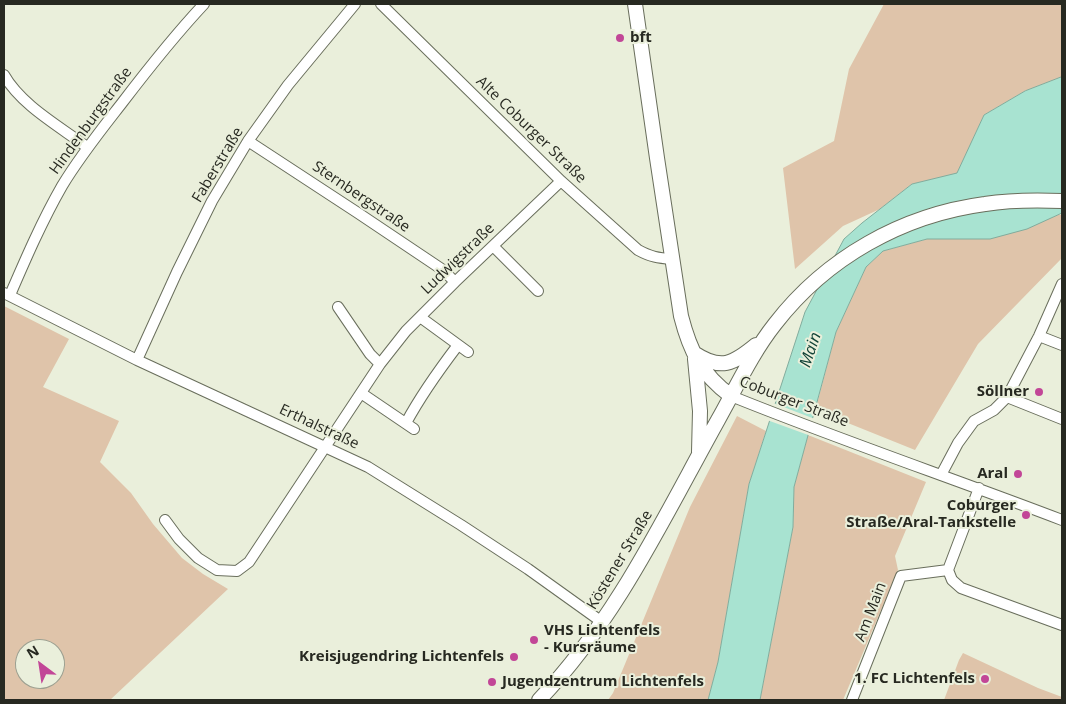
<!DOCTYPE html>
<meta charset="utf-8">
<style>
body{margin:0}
#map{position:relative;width:1066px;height:704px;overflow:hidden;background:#eaefdb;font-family:"Open Sans",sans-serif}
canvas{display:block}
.frame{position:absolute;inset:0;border:5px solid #272921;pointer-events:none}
.north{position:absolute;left:15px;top:639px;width:50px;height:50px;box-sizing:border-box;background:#eaefdb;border:1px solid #9ca091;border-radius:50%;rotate:329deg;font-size:14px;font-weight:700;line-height:20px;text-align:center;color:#272921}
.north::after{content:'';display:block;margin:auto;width:18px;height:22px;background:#c24697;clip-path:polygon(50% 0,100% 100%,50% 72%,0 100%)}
</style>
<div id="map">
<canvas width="1066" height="704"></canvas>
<div class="frame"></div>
<div class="north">N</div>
</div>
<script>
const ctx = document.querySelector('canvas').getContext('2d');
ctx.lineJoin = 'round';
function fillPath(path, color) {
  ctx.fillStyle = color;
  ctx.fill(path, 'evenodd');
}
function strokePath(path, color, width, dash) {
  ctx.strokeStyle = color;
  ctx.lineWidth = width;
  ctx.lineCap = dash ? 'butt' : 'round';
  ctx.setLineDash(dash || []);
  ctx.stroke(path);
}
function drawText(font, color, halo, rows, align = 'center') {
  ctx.font = font + ' "Open Sans",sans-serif';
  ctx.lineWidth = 4;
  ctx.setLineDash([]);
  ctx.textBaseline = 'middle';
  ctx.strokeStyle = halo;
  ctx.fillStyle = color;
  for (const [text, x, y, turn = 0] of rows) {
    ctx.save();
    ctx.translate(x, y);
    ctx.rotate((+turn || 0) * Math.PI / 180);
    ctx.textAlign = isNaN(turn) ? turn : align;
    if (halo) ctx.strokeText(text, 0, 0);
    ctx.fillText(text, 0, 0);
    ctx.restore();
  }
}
fillPath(new Path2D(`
 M 884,4 L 1062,4 L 1062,77 L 1025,91 L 984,115 L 957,174 L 912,184 L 880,209 L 843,226 L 795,269 L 783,168 L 834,141 L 849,69 Z
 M 1058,215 L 1062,215 L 1062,258 L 978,344 L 915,450 L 828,415 L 817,404 L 836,332 L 866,267 L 883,251 L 927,239 L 990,239 Z
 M 4,306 L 69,339 L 43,387 L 119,421 L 100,462 L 131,493 L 153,524 L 182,558 L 203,574 L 228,589 L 110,700 L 4,700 ZM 25,649 L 55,649 L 55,679 L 25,679 Z
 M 737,416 L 766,431 L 749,484 L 718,662 L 708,700 L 608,700 L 613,693 L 690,507 Z
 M 808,435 L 926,482 L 895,556 L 898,570 L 843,700 L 760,700 L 793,527 L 794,487 Z
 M 963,653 L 1038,688 L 1062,697 L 1062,700 L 944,700 L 959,660 Z`), '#dfc4aa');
const water = new Path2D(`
 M 1062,77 L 1062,213 L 1027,229 L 990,239 L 927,239 L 883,251 L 866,267 L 836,332 L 794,487 L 793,527 L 760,700 L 708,700 L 718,662 L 749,484 L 805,312 L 844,239 L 862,223 L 912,184 L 957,173 L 984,115 L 1025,91 Z`);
fillPath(water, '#a8e3d1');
strokePath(water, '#81ab9c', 1);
fillPath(new Path2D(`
 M 773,403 L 815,419 L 811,436 L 767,420 Z`), '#eaefdb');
const minor = new Path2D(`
 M 381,4 L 561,181 L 638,250 C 651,257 658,258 672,259
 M 4,75 C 21,105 59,126 87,147
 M 248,141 L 358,213 L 443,270 L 455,282
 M 493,246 L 538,291
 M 4,293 L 137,360 L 368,467 L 461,525 L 528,569 L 602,622
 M 10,295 C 26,258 42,221 62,186 C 80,156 101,130 122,103 C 148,69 175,35 204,4
 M 338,307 L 370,354 L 380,364
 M 420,317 L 468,352
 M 1039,336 L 1062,345
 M 137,360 L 177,272 L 212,201 L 248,141 L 288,85 L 355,4
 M 361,393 L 414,429
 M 731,396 C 840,440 952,478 1062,520
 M 1007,397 L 1062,419
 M 406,423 C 421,395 439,370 458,345
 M 941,475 L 958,443 L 974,421 L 994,410 L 1007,397 L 1039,336 L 1062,284
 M 165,520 L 179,539 L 198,558 L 217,570 L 237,571 L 249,562 L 380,364 L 406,331 L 455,282 L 561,181
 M 948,570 L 952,580 L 961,588 L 1062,625
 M 852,700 L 901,576 L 948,570 L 979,488`);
const tertiary = new Path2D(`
 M 635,4 L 657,158 L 681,316 C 690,351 701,374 731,396
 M 694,353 C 721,371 733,364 756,345
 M 695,359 L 700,411 L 699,452
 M 539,700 C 616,620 664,517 718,420 C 736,388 752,353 775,324 C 826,258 902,215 985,204 C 1010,200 1037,200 1062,201`);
strokePath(minor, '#696e5c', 12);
strokePath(tertiary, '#696e5c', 16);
strokePath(minor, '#fff', 10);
strokePath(tertiary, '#fff', 14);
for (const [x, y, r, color] of [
 [620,38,5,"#c24697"],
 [1039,392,5,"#c24697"],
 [1018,474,5,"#c24697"],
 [1026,515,5,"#c24697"],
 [534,640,5,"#c24697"],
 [514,657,5,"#c24697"],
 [985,679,5,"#c24697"],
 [492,682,5,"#c24697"]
]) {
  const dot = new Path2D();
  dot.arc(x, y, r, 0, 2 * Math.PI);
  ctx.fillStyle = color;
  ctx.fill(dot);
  strokePath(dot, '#eaefdb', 2);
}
drawText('bold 15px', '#272921', '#eaefdb', [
 ["bft",630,38,"left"],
 ["Söllner",1029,392],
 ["Aral",1008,474],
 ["Coburger",1016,506],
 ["Straße/Aral-Tankstelle",1016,523],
 ["VHS Lichtenfels",544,631,"left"],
 ["- Kursräume",544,648,"left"],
 ["Kreisjugendring Lichtenfels",504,657],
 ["1. FC Lichtenfels",975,679],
 ["Jugendzentrum Lichtenfels",502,682,"left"]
], 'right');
drawText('15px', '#272921', '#eaefdb', [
 ["Hindenburgstraße",91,121,-54],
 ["Alte Coburger Straße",531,130,44],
 ["Faberstraße",218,165,-59],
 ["Sternbergstraße",361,197,34],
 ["Ludwigstraße",458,259,-44],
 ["Coburger Straße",794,402,21],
 ["Erthalstraße",319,427,25],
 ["Köstener Straße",620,560,-59],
 ["Am Main",871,612,-69]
]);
drawText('italic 16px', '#124438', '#eaefdb', [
 ["Main",811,350,-71]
]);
</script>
